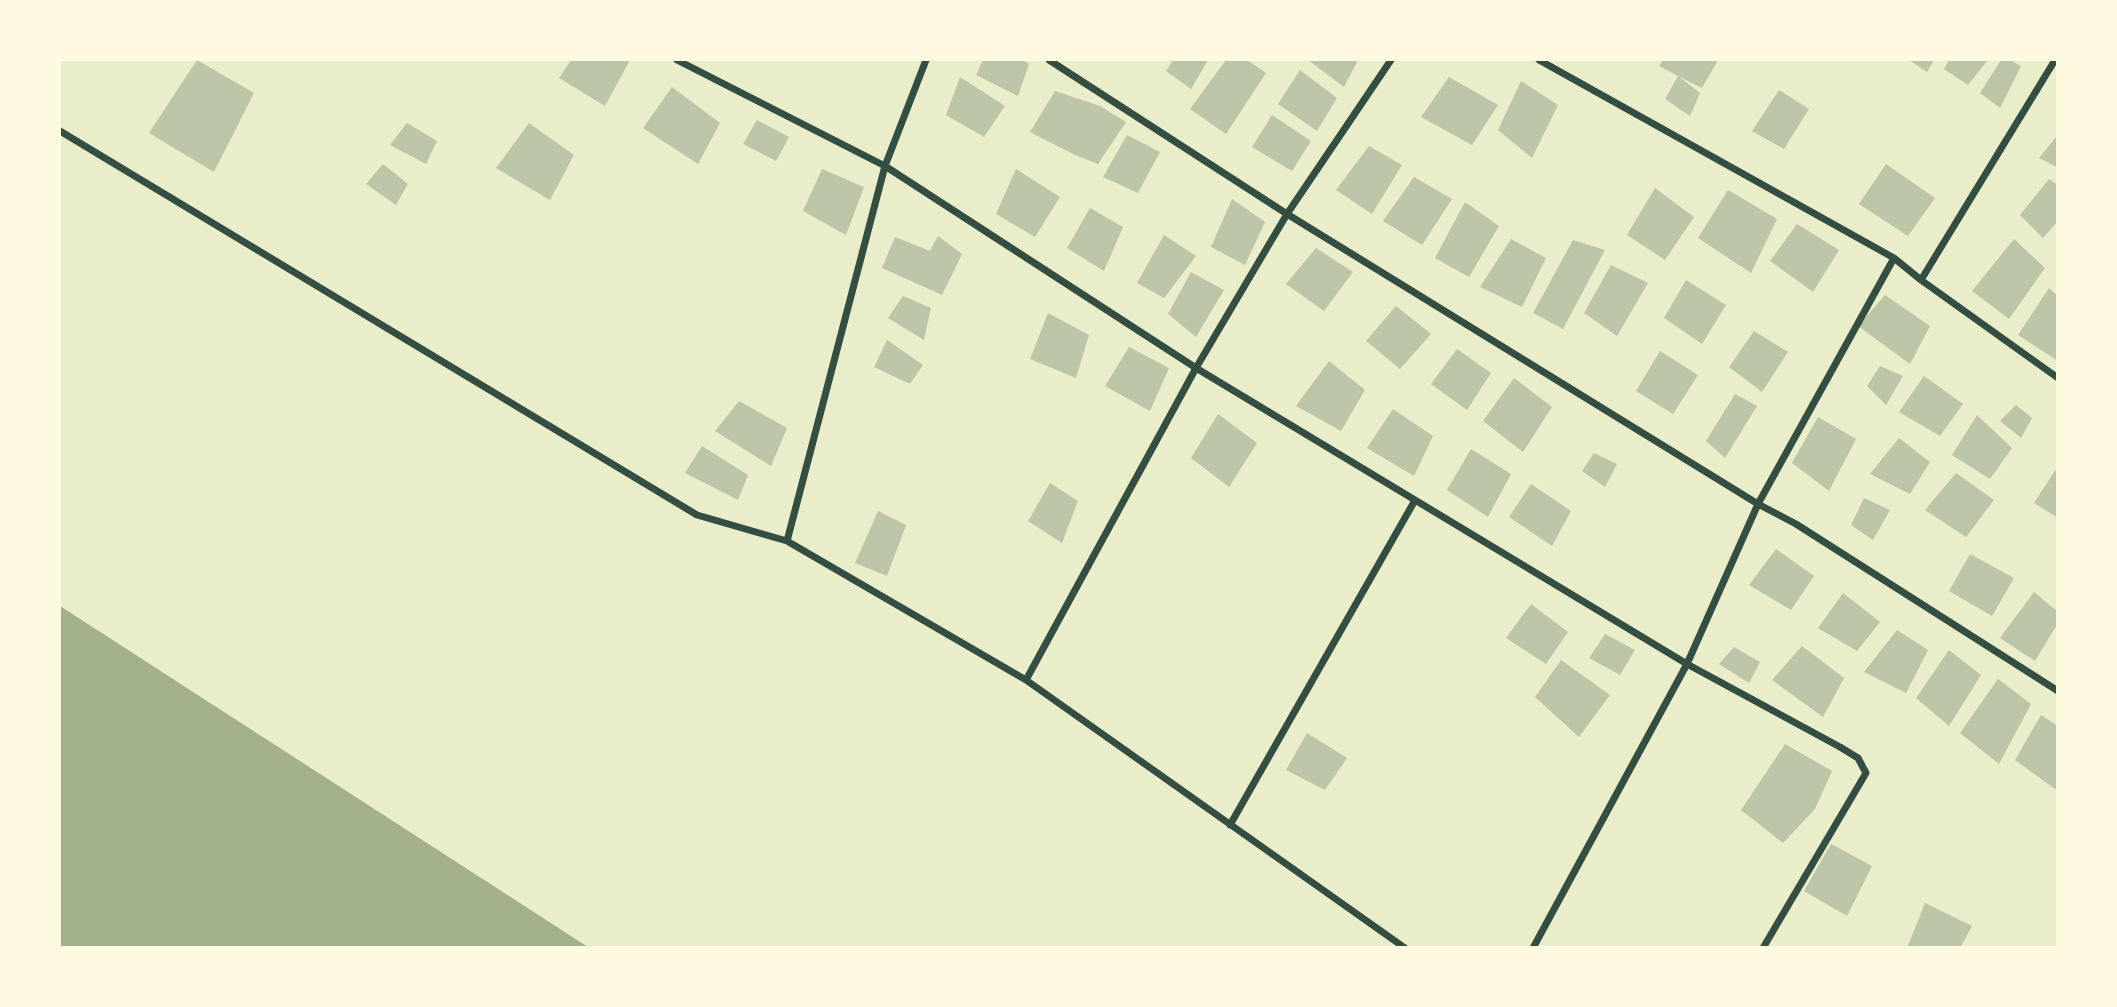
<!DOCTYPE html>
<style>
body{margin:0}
#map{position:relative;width:2117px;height:1007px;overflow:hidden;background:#e9edc9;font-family:"PT Sans Narrow",sans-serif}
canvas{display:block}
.frame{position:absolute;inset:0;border:61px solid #fefae0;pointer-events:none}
</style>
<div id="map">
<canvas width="2117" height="1007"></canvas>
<div class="frame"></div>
</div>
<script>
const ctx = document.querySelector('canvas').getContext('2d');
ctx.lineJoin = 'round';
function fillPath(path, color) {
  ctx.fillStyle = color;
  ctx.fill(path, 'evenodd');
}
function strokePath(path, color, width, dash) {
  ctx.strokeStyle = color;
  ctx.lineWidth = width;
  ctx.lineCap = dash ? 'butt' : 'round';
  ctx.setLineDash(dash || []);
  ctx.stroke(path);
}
fillPath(new Path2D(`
 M 60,606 L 588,947 L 60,947 Z`), '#a3b18a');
fillPath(new Path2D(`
 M 197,60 L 254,93 L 214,172 L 149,133 Z
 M 571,60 L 630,60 L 605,106 L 559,78 Z
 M 983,60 L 1023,60 L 1029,64 L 1018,96 L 976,75 Z
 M 1173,60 L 1208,60 L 1191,89 L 1166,71 Z
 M 1226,60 L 1247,60 L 1266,73 L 1226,134 L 1190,109 Z
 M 1308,60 L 1358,60 L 1344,87 Z
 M 1663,60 L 1718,60 L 1702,88 L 1678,76 L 1700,93 L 1690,116 L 1665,99 L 1678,76 L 1659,66 Z
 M 1909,60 L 1934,60 L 1927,72 Z
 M 1949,60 L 1988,60 L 1968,85 L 1944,69 Z
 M 2001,60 L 2010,60 L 2021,66 L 2000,108 L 1980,93 Z
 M 1300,70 L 1337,98 L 1317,131 L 1278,104 Z
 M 960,77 L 1005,106 L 984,137 L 946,115 Z
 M 1449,77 L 1498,105 L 1472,145 L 1421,117 Z
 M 1521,81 L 1558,105 L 1532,158 L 1498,130 Z
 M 672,87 L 720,123 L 698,164 L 643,128 Z
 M 1779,90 L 1809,109 L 1784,149 L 1752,131 Z
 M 1055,91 L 1100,106 L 1126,122 L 1098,164 L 1075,155 L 1030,132 Z
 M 1272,115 L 1311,141 L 1292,171 L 1252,147 Z
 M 757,120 L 789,137 L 776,161 L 743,144 Z
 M 407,123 L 437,141 L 426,164 L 390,145 Z
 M 529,123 L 574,155 L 550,200 L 496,168 Z
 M 1127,135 L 1160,152 L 1138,193 L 1103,177 Z
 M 2058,135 L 2058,168 L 2039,158 Z
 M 1369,146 L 1402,165 L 1372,214 L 1336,190 Z
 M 383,164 L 408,184 L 396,205 L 366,184 Z
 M 1886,164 L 1935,198 L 1908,236 L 1859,204 Z
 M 822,169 L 864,187 L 846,235 L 803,211 Z
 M 1016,169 L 1060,197 L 1035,237 L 996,214 Z
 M 1414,177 L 1452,199 L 1422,245 L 1383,221 Z
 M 2049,179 L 2058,185 L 2058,221 L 2043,238 L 2020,215 Z
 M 1655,188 L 1694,217 L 1665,260 L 1627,235 Z
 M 1728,190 L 1777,219 L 1751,273 L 1698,238 Z
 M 1232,199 L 1265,222 L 1245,265 L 1211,247 Z
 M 1465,202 L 1499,226 L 1469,277 L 1435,258 Z
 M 1090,208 L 1123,227 L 1104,271 L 1067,248 Z
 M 1797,224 L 1839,250 L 1813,292 L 1770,261 Z
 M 1164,235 L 1196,256 L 1164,298 L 1137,283 Z
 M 938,236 L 962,254 L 942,295 L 882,268 L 895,237 L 930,251 Z
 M 1511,239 L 1546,258 L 1522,307 L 1480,287 Z
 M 2014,239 L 2045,268 L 2009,319 L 1972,291 Z
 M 1573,240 L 1605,250 L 1563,329 L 1533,313 Z
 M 1316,248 L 1353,272 L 1324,311 L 1286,284 Z
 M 1611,265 L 1648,283 L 1617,336 L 1584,313 Z
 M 1191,272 L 1224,290 L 1196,337 L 1168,314 Z
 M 1686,280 L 1726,305 L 1702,344 L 1664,318 Z
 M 2049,288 L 2058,296 L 2058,361 L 2018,335 Z
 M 1885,295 L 1930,326 L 1910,364 L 1858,326 Z
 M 903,296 L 931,308 L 924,340 L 888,318 Z
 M 1396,306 L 1431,334 L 1400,369 L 1366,341 Z
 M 1048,313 L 1089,335 L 1076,378 L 1030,359 Z
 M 1754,331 L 1788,352 L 1762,392 L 1729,367 Z
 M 887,340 L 923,365 L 910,384 L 874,367 Z
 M 1129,347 L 1169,368 L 1150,411 L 1105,386 Z
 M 1457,349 L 1491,373 L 1467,410 L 1431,384 Z
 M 1660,351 L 1698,375 L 1673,414 L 1636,391 Z
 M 1329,361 L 1365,390 L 1341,431 L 1296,406 Z
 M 1880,366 L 1903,376 L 1886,405 L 1867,386 Z
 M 1924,376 L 1963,404 L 1940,436 L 1899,412 Z
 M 1514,378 L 1552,407 L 1523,452 L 1483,421 Z
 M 1735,394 L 1757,406 L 1725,458 L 1706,441 Z
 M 739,401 L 787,428 L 771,466 L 715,431 Z
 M 2016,405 L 2032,418 L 2021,438 L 2000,421 Z
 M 1393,409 L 1433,436 L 1414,476 L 1367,448 Z
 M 1218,414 L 1257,443 L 1229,487 L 1191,458 Z
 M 1977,415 L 2012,448 L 1990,479 L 1952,455 Z
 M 1818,417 L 1856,439 L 1829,491 L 1792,463 Z
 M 1899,438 L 1930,462 L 1910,494 L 1870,474 Z
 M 702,446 L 748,475 L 738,500 L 685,473 Z
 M 1471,449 L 1511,474 L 1488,517 L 1447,490 Z
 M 1594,453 L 1617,464 L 1605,487 L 1582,471 Z
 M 2058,466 L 2058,518 L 2034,503 Z
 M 1956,473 L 1994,500 L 1966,537 L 1925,510 Z
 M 1050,483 L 1078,501 L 1062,543 L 1028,521 Z
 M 1531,484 L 1571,511 L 1552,546 L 1509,517 Z
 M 1864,498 L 1890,510 L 1873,540 L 1851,525 Z
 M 878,511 L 906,525 L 887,576 L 855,563 Z
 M 1776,549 L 1814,576 L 1791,610 L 1749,585 Z
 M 1970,554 L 2014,578 L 1992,616 L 1949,591 Z
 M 2034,592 L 2058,612 L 2058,623 L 2035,661 L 2000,638 Z
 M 1843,593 L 1880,622 L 1857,651 L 1818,628 Z
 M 1531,604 L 1568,632 L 1546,664 L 1506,638 Z
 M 1897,630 L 1928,650 L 1906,693 L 1864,672 Z
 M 1605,634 L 1635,650 L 1620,675 L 1589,658 Z
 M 1802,646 L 1844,678 L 1823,717 L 1772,680 Z
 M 1734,647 L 1760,662 L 1749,683 L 1719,664 Z
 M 1949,650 L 1981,675 L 1949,726 L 1916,698 Z
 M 1561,660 L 1610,695 L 1579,737 L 1535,697 Z
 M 1998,679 L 2031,704 L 1999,764 L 1960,733 Z
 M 2041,715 L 2058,726 L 2058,784 L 2055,789 L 2015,760 Z
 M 1307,733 L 1347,758 L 1325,790 L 1286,770 Z
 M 1785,744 L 1832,771 L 1815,809 L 1783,843 L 1741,810 Z
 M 1831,844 L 1872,866 L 1847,916 L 1804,891 Z
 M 1925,903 L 1972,926 L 1960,948 L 1907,948 Z`), '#bcc5a7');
strokePath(new Path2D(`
 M 677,60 L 885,166 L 1196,368 L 1287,214 L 1391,60
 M 1049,60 L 1287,214 L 1758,504 L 1796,524 L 2058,691
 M 1539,60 L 1894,258 L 1921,280 L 2055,60
 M 60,131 L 697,515 L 787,541 L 1026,680 L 1405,948
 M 1921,280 L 2058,378
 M 787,541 L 885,166 L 926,60
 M 1026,680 L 1196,368 L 1687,664 L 1758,504 L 1894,258
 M 1230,825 L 1414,502
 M 1533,948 L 1687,664 L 1840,747 L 1858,758 L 1866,773 L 1763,948`), '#344e41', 7);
</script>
